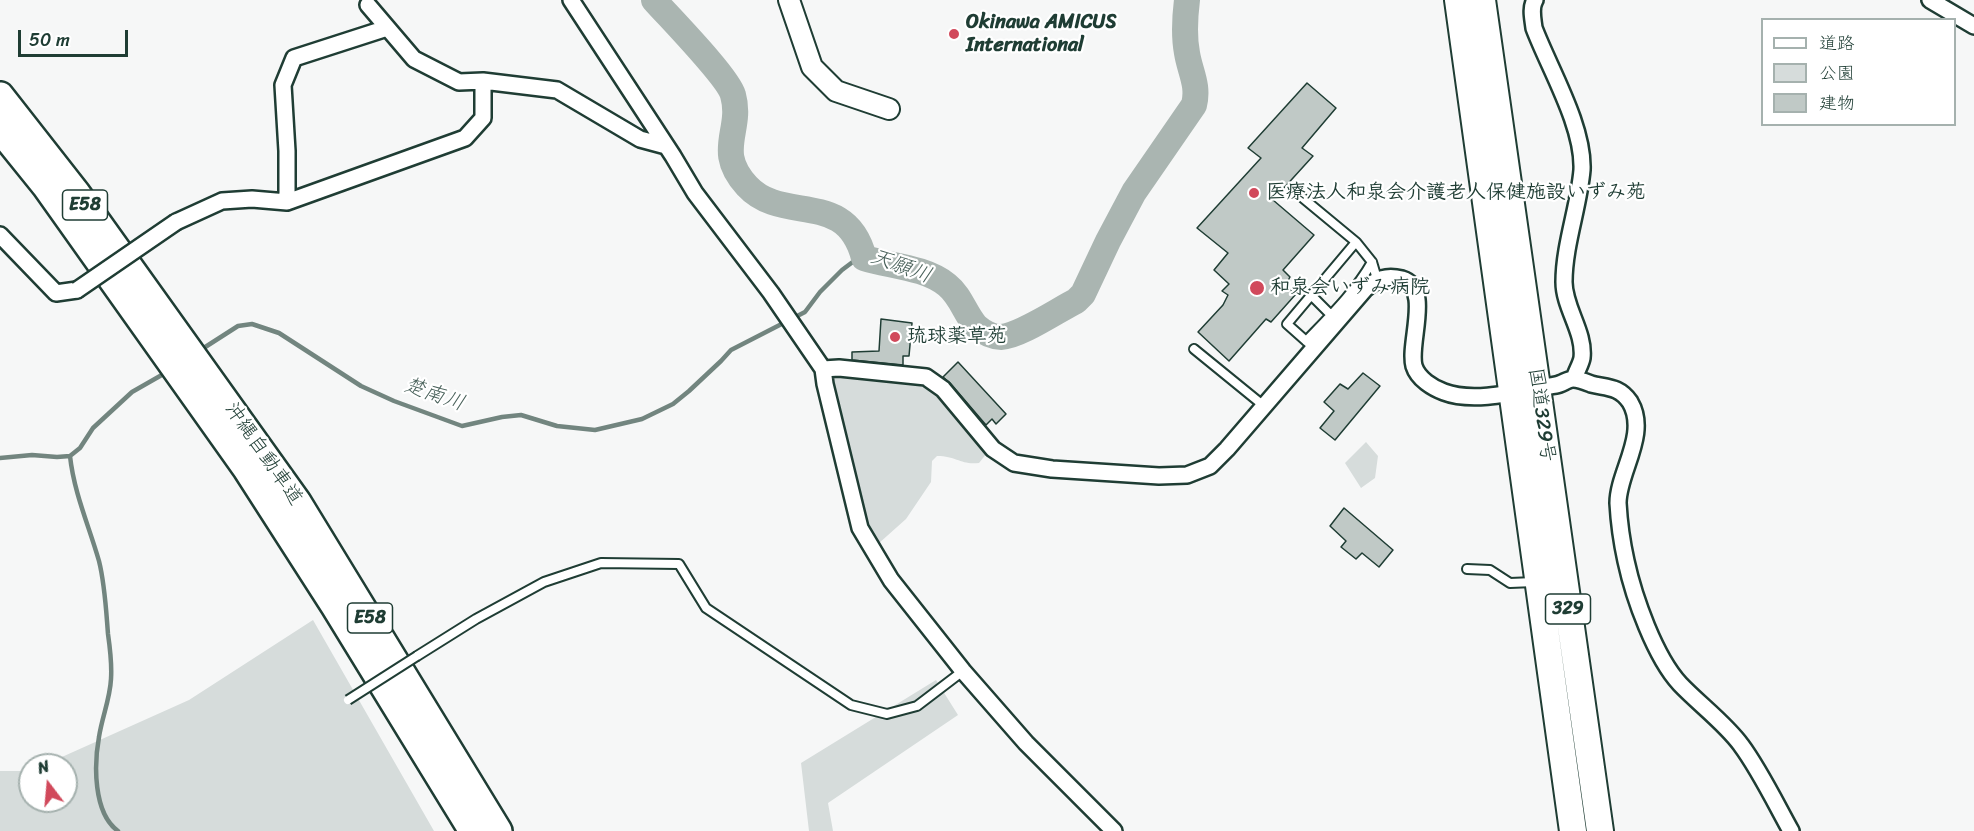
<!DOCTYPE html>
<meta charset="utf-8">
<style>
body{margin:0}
#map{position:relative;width:1974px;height:831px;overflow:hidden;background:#f6f7f7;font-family:Sriracha,"Klee One",sans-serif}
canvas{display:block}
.legend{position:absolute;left:1761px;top:18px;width:195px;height:108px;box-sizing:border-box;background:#fff;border:2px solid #a5b1ae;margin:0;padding:8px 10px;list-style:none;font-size:18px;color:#1f3d34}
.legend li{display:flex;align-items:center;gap:12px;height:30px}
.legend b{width:30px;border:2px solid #a5b1ae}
.north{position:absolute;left:18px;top:753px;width:60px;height:60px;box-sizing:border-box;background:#fff;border:2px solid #a5b1ae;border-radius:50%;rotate:344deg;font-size:16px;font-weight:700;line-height:24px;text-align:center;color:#1f3d34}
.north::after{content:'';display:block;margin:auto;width:21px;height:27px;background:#d1495b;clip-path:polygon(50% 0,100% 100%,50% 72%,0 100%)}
.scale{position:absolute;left:18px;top:30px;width:110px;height:27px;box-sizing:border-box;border:3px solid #1f3d34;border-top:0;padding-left:8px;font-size:18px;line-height:21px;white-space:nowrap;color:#1f3d34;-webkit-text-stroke:4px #fff;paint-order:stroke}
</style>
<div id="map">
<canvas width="1974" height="831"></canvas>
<ul class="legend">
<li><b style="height:8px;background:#fff"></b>道路</li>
<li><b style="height:16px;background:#d6dcdb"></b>公園</li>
<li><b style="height:16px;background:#c0c9c6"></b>建物</li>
</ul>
<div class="north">N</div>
<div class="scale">50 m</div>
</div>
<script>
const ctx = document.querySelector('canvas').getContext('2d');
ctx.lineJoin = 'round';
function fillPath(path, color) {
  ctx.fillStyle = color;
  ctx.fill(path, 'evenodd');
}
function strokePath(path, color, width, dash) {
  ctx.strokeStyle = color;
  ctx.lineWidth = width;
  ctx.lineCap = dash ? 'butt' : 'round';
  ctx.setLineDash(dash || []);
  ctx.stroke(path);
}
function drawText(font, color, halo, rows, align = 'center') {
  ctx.font = font + ' Sriracha,"Klee One",sans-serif';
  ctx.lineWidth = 4.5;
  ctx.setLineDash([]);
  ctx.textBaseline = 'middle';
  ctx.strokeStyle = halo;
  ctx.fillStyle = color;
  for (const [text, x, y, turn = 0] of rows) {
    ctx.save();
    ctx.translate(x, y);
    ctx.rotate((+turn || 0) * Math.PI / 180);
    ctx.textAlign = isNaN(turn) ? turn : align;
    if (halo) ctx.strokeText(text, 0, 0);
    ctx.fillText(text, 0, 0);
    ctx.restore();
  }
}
fillPath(new Path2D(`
 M 834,375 L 848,375 L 869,380 L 909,382 L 930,389 L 941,396 L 987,453 L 979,463 C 960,465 957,456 937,456 L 932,461 L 931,482 L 906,519 L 878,544 L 866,524 L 829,384 Z
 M 1366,442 L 1378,456 L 1375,478 L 1361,488 L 1345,463 Z
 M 313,620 L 434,831 L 0,831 L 0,771 L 30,771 L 30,801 L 66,801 L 66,765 L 44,765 L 189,700 Z
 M 936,680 L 958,715 L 828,803 L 833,831 L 809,831 L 801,763 Z`), '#d6dcdb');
strokePath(new Path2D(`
 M 199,351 L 238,326 L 252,324 L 279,333 L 361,386 L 394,401 L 462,426 L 502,417 L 521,415 L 557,426 L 595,430 L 642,419 L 673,404 L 689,391 L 721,361 L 731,350 L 805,312 L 820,292 L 842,270 L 854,261 L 864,258
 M 70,456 C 74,493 89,526 99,561 C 105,585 106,609 108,634 C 110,648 112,664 111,679 C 110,699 102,717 99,737 C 94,764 93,813 118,831
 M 0,458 L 32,455 L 57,457 L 70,456 L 80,448 L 93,428 L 132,392 L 167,372`), '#72857f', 4.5);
strokePath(new Path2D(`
 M 654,0 C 670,18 728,77 733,95 C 743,131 714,150 747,186 C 783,225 846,188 864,258 C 890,266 925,267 947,285 C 961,296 965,314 976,326 C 983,332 992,337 1001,337 C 1020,336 1058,310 1076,301 L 1083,294 L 1108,241 L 1134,192 L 1194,105 C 1199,85 1190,72 1187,53 C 1184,37 1185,16 1187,0`), '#aab5b1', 26);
const building = new Path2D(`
 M 1307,83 L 1336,108 L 1302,148 L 1313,156 L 1273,200 L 1314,235 L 1283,270 L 1290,277 L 1285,286 L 1296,294 L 1271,322 L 1266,319 L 1229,361 L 1198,332 L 1223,305 L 1228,295 L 1222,291 L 1229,284 L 1214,270 L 1228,253 L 1197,228 L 1261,158 L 1248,148 Z
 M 881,319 L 912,323 L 909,356 L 903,356 L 903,365 L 852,360 L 852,352 L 879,351 Z
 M 958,362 L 1006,414 L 996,424 L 992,419 L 986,425 L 950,383 L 943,377 Z
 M 1363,373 L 1380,386 L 1335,440 L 1320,428 L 1334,411 L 1324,402 L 1340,384 L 1348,389 Z
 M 1344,508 L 1393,550 L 1379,567 L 1362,553 L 1356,559 L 1341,547 L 1346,541 L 1330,526 Z`);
fillPath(building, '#c0c9c6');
strokePath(building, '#1f3d34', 1.5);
const service = new Path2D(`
 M 1298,194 L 1356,242 L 1372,262 L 1377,279
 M 1312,296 L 1334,318
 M 1306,341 C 1330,316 1355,292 1372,262
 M 1314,348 L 1287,324 L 1356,242
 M 1194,349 L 1264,406
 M 1467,569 L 1490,570 L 1510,583 L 1534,582
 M 417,656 L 476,619 L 544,582 L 601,563 L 679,564 L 706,608 L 851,705 L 887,714 L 917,706 L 963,671`);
const minor = new Path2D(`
 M 571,0 L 673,156 L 695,193 L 771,293 L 823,369 L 825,384 L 860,528 L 891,580 L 963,671 L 1026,743 L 1114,831
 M 1535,0 C 1530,8 1533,19 1534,28 C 1549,68 1584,126 1582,170 C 1579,206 1564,245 1564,282 C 1564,308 1585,332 1582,358 C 1581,364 1576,372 1574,379
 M 1930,0 L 1974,26
 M 368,5 L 414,59 L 459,82 L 483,81 L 557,90 L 640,139 L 666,146
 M 287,202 L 287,151 L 283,85 L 294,58 L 387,28
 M 176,222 L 222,201 L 252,199 L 287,202 L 465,138 L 483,118 L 483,81
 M 0,235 L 56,293 L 77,290
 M 823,369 L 839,368 L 926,377 L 943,389 L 993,449 L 1014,463 L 1052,469 L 1159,476 L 1187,475 L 1210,466 L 1227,449 L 1365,289 C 1377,279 1386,275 1402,279 C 1432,288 1408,343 1414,366 C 1418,379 1433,388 1444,392 C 1475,404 1524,390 1556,385 C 1562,384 1568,379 1573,379 C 1579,379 1586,382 1591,384 C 1607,388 1619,386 1630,402 C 1649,434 1618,472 1618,503 C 1619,521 1622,543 1626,561 C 1634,598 1655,657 1680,684 C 1699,704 1726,724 1741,745 C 1759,769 1776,804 1791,831`);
const tertiary = new Path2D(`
 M 789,0 L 812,67 L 836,91 L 889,109`);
const trunk = new Path2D(`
 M 1458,0 L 1573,831
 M 1482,0 L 1600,831`);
const motorway = new Path2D(`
 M 0,96 L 76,193 L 297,502 L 498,831
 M 0,129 L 46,186 L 247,469 L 335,606 L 473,831`);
strokePath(service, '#1f3d34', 12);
strokePath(minor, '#1f3d34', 20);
strokePath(tertiary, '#1f3d34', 24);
strokePath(trunk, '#1f3d34', 30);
strokePath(motorway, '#1f3d34', 32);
strokePath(service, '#fff', 8);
strokePath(minor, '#fff', 15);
strokePath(tertiary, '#fff', 20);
strokePath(trunk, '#fff', 26);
strokePath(motorway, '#fff', 27);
const serviceBridge = new Path2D(`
 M 348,700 L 417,656`);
const minorBridge = new Path2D(`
 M 77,290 L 176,222`);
strokePath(serviceBridge, '#1f3d34', 12, []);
strokePath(minorBridge, '#1f3d34', 20, []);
strokePath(serviceBridge, '#fff', 8);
strokePath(minorBridge, '#fff', 15);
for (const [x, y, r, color] of [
 [954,34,6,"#d1495b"],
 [1254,193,6,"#d1495b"],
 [1257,288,8,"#d1495b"],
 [895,337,6,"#d1495b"]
]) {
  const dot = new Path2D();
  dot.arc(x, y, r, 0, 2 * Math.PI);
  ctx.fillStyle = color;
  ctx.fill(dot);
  strokePath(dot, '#fff', 2);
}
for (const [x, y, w] of [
 [85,205,45],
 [1568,609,45],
 [370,618,45]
]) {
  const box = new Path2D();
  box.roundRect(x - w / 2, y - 15, w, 30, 4.5);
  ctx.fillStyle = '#fff';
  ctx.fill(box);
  strokePath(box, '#1f3d34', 1.5);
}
drawText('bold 18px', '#1f3d34', null, [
 ["E58",85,205],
 ["329",1568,609],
 ["E58",370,618]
]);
drawText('bold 20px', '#1f3d34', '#fff', [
 ["Okinawa AMICUS",966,23],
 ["International",966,46],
 ["医療法人和泉会介護老人保健施設いずみ苑",1266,193],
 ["和泉会いずみ病院",1270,288],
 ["琉球薬草苑",907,337]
], 'left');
drawText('20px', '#1f3d34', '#fff', [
 ["国道329号",1541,415,82],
 ["沖縄自動車道",263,454,55]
]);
drawText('italic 21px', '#49615a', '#fff', [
 ["天願川",901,267,20],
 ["楚南川",434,395,19]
]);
</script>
